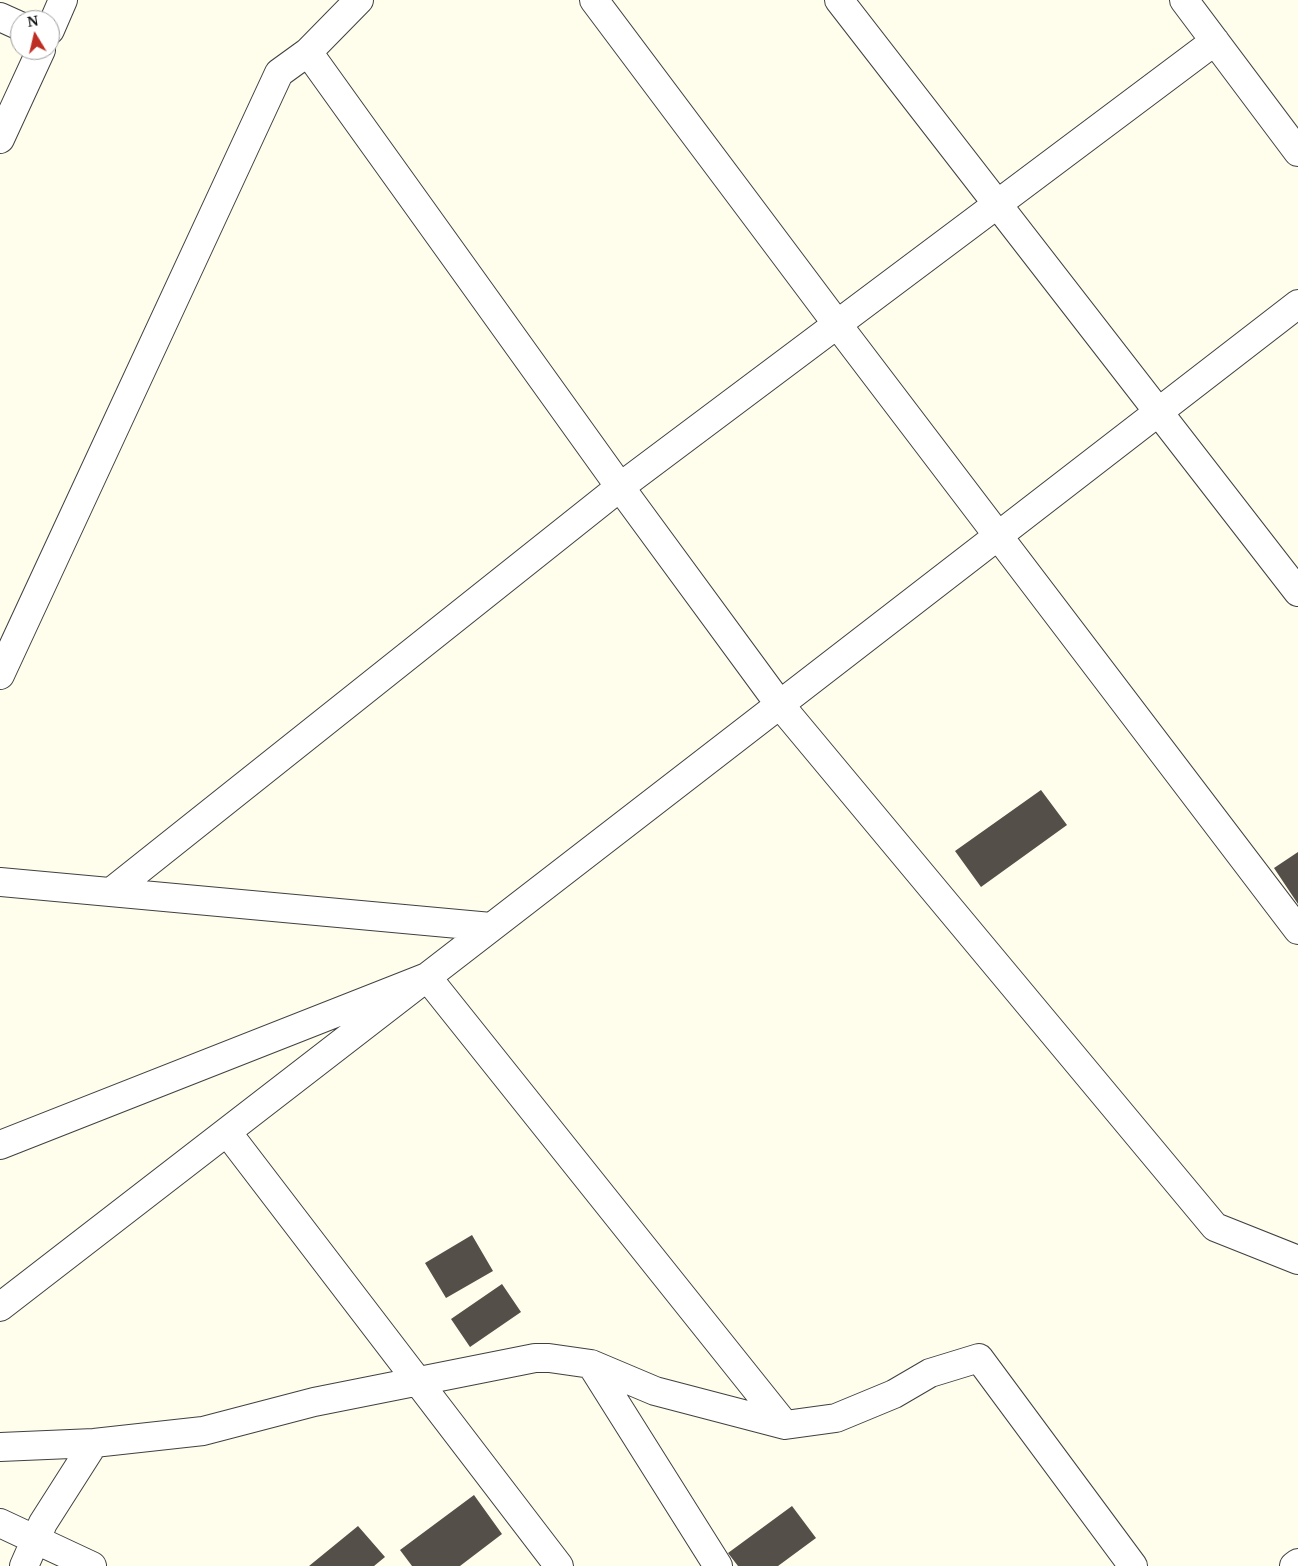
<!DOCTYPE html>
<style>
body{margin:0}
#map{position:relative;width:1298px;height:1566px;overflow:hidden;background:#fffdec;font-family:"Noto Serif",serif}
canvas{display:block}
.north{position:absolute;left:10px;top:10px;width:50px;height:50px;box-sizing:border-box;background:#fff;border:1px solid #9e9e9e;border-radius:50%;rotate:351deg;font-size:14px;font-weight:700;line-height:20px;text-align:center;color:#0d0d0d}
.north::after{content:'';display:block;margin:auto;width:18px;height:22px;background:#be2d23;clip-path:polygon(50% 0,100% 100%,50% 72%,0 100%)}
</style>
<div id="map">
<canvas width="1298" height="1566"></canvas>
<div class="north">N</div>
</div>
<script>
const ctx = document.querySelector('canvas').getContext('2d');
ctx.lineJoin = 'round';
function fillPath(path, color) {
  ctx.fillStyle = color;
  ctx.fill(path, 'evenodd');
}
function strokePath(path, color, width, dash) {
  ctx.strokeStyle = color;
  ctx.lineWidth = width;
  ctx.lineCap = dash ? 'butt' : 'round';
  ctx.setLineDash(dash || []);
  ctx.stroke(path);
}
fillPath(new Path2D(`
 M 1041,790 L 1067,825 L 981,887 L 955,851 Z
 M 1298,852 L 1298,904 L 1274,868 Z
 M 472,1235 L 493,1271 L 446,1298 L 425,1263 Z
 M 502,1284 L 521,1312 L 470,1347 L 451,1319 Z
 M 474,1495 L 502,1534 L 460,1566 L 412,1566 L 400,1550 Z
 M 792,1506 L 816,1538 L 778,1566 L 738,1566 L 728,1553 Z
 M 358,1526 L 385,1557 L 374,1566 L 309,1566 Z`), '#554f49');
const street = new Path2D(`
 M 594,0 L 837,324 L 1298,930
 M 839,0 L 1298,592
 M 1184,0 L 1298,152
 M 0,17 L 20,26
 M 50,30 L 63,0
 M 308,52 L 620,487 L 780,705 L 1215,1227 L 1298,1260
 M 0,139 L 41,50
 M 0,675 L 279,73 L 308,52 L 359,0
 M 0,882 L 491,927
 M 111,892 L 620,487 L 1215,41
 M 227,1132 L 559,1566
 M 0,1145 L 427,977 L 785,1425
 M 0,1307 L 1298,304
 M 591,1364 L 718,1566
 M 0,1447 L 94,1443 L 203,1431 L 314,1402 L 535,1358 L 549,1358 L 591,1364 L 655,1391 L 785,1425 L 836,1418 L 894,1394 L 930,1373 L 979,1358 L 1133,1566
 M 0,1523 L 92,1566
 M 24,1566 L 43,1523 L 94,1443
 M 1294,1566 L 1298,1563`);
strokePath(street, '#404040', 30);
strokePath(street, '#fff', 28);
</script>
